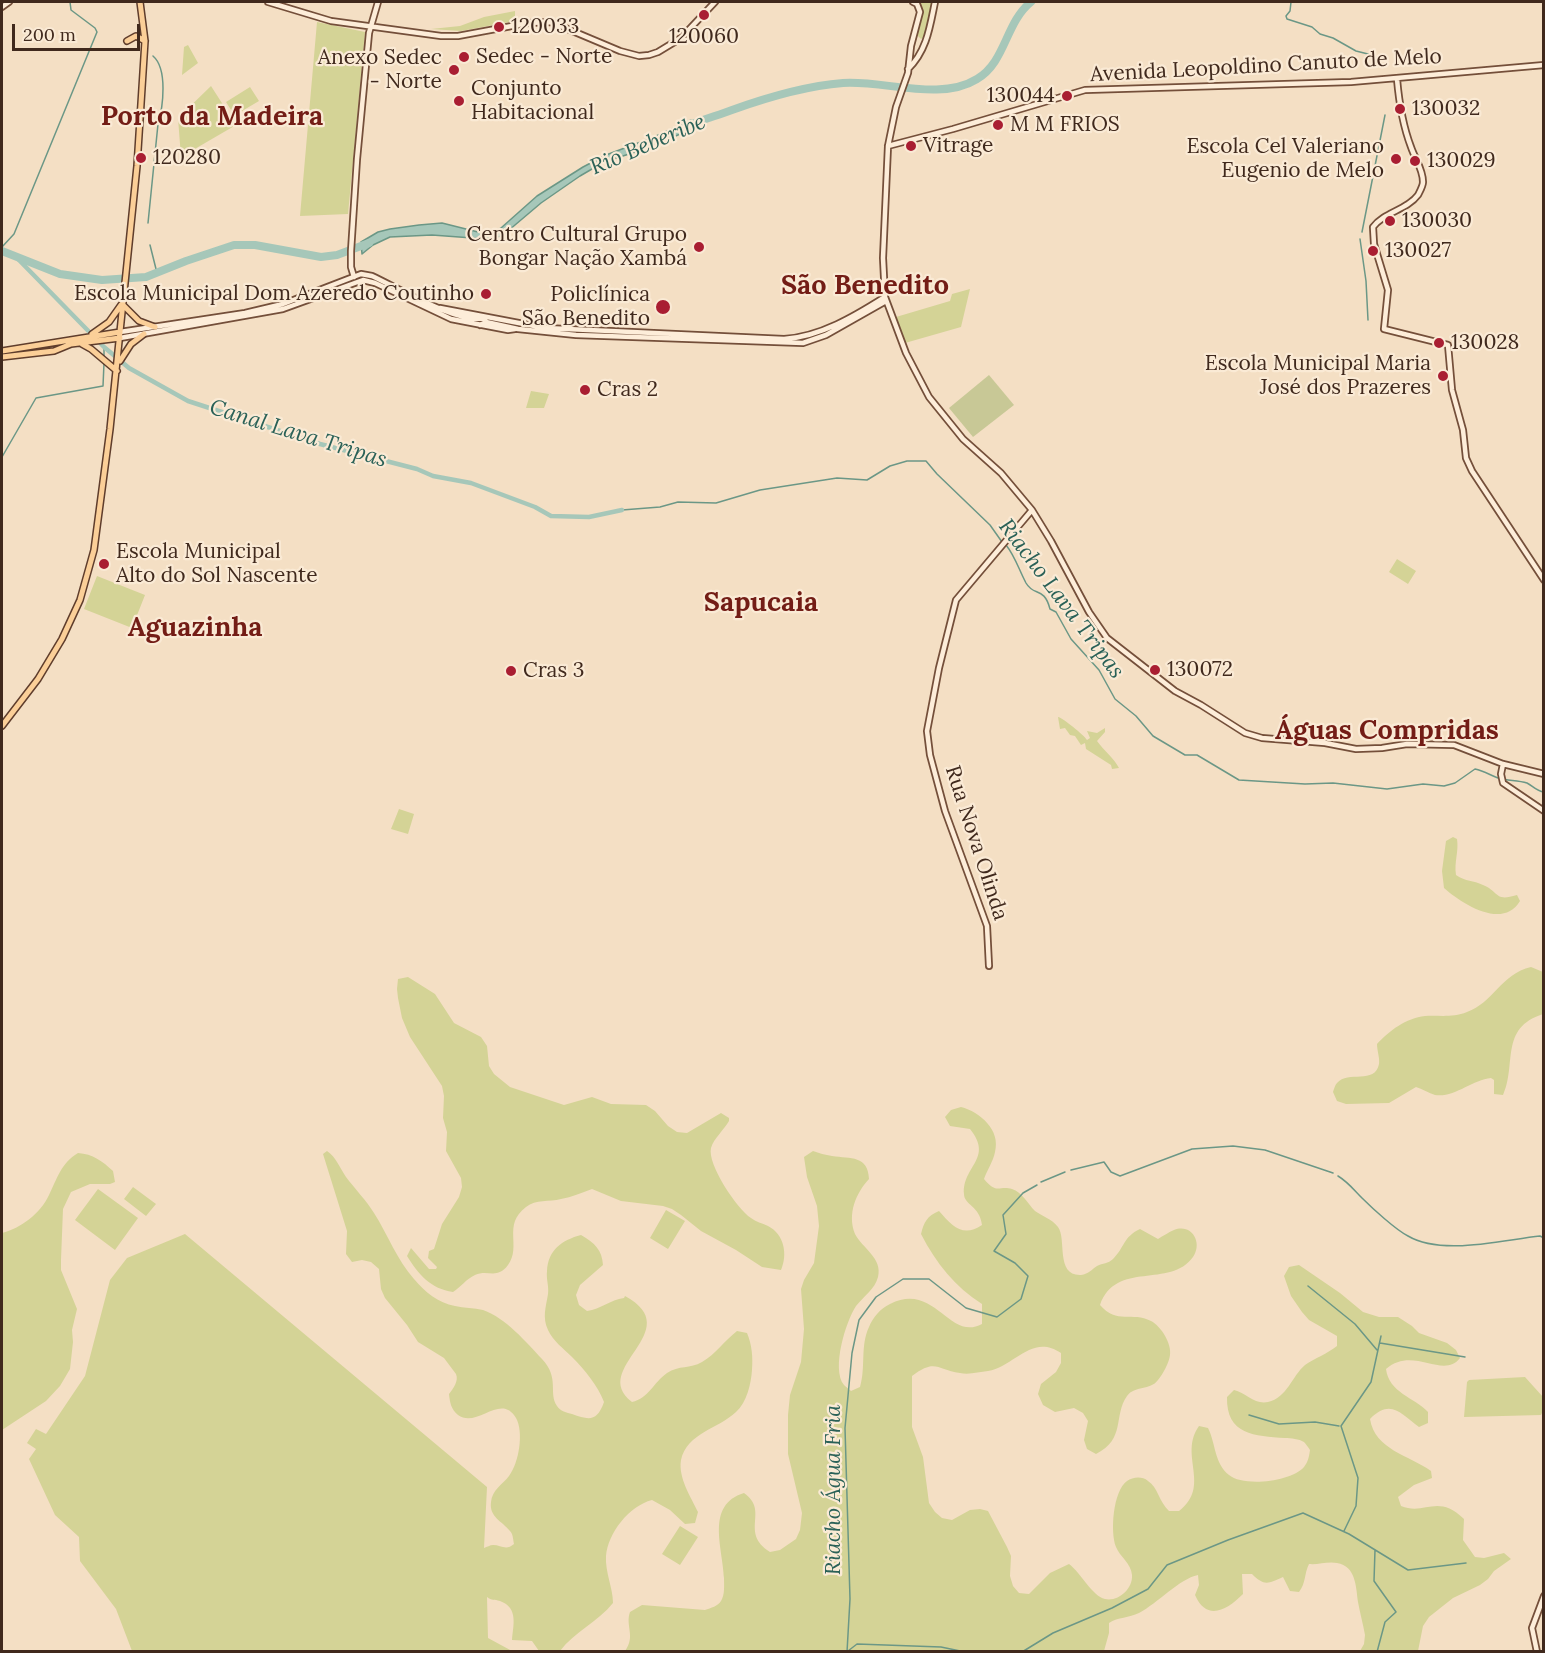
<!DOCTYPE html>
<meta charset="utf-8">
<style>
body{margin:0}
#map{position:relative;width:1545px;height:1653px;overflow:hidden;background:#f4dfc4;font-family:Lora,serif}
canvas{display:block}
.frame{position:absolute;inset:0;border:3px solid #40291d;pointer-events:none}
.scale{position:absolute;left:12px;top:24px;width:128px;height:27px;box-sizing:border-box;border:3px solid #40291d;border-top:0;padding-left:8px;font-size:18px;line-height:21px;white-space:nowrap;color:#40291d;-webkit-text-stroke:4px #faead5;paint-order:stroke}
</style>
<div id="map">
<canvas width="1545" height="1653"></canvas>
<div class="frame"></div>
<div class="scale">200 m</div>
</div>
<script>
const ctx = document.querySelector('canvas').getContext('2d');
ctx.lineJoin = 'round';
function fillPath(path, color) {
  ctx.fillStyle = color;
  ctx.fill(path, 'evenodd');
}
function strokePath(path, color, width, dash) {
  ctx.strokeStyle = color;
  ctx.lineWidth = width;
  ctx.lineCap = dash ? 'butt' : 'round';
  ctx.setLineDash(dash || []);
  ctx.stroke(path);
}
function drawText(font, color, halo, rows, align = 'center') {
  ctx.font = font + ' Lora,serif';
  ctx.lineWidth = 4.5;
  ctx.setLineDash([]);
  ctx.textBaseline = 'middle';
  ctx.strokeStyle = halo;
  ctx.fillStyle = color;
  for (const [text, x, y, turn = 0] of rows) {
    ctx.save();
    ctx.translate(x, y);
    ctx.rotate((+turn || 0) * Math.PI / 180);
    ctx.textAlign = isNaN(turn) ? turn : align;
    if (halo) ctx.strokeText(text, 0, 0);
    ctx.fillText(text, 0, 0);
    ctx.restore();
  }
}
fillPath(new Path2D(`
 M 920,2 L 932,2 L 925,36 L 921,39 L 917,35 L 923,10 Z
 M 515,11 L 515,21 L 461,31 L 431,29 L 460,26 L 484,17 Z
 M 317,22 L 365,32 L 348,214 L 300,216 Z
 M 188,45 L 198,63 L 182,75 L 184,47 Z
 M 211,86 L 236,125 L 181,157 L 178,118 Z
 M 250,87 L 259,101 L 242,111 L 233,113 L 226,102 Z
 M 970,289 L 961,327 L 905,343 L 896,317 L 950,301 L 952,294 Z
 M 531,391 L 549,394 L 544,408 L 526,408 Z
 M 1397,559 L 1416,571 L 1408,584 L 1389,572 Z
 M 97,576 L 145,595 L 132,628 L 84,609 Z
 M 1058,717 C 1063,718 1084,735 1087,740 L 1090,738 L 1087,731 L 1097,733 L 1105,728 L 1105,732 L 1097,741 C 1104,751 1114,758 1119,768 L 1112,769 L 1111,765 L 1086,749 L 1085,743 L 1081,745 L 1075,736 L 1070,735 L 1065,728 L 1060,729 Z
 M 399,809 L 414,814 L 408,834 L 391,829 Z
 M 1453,837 L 1457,839 C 1459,851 1454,862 1456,875 C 1466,882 1473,880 1483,885 C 1500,892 1494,902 1517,895 L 1520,901 C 1503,930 1462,904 1444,888 L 1442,871 L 1446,841 Z
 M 1531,967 L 1543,972 L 1543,1014 C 1499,1028 1517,1065 1503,1095 L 1494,1094 L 1494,1080 L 1491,1078 C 1472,1080 1454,1098 1435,1095 C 1429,1093 1422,1089 1416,1087 L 1389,1103 L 1346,1104 L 1337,1101 L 1333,1092 C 1334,1089 1335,1085 1337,1083 C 1348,1070 1375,1085 1379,1064 C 1380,1059 1377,1050 1377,1044 C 1389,1031 1406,1018 1425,1016 C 1439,1015 1452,1018 1467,1012 C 1493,1003 1501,974 1531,967 Z
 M 408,977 L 435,994 L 454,1023 L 481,1037 L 487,1046 L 489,1066 L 494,1074 L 510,1087 L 564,1105 L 592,1097 L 611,1104 L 646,1105 L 655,1111 L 668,1126 L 677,1132 L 687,1133 L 721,1113 L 729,1118 L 729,1121 C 724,1130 714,1138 711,1148 C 707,1164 737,1209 751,1218 C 756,1222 762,1223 768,1226 C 784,1234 788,1254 781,1270 L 762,1267 L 736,1250 L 701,1231 L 681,1215 L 672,1209 L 663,1206 L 621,1201 L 592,1189 C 581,1193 572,1197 561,1199 C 549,1202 536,1199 526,1207 C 502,1225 522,1246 508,1265 C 497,1280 488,1269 475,1275 C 466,1279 461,1287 453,1292 C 431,1289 418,1274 407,1256 L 411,1248 L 429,1269 L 436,1269 L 437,1267 L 428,1258 L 429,1251 L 434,1249 L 442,1224 L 459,1197 L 462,1187 L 461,1178 L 446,1151 L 447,1132 L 443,1118 L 444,1096 L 442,1086 L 410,1037 L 402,1018 L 398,998 L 397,989 L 398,979 Z
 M 961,1107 C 980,1112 1001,1130 995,1152 C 993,1162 987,1170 984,1179 C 997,1195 999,1185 1012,1189 C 1022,1192 1028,1204 1035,1211 C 1042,1216 1052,1219 1058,1227 C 1067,1239 1055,1276 1081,1275 C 1089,1274 1092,1269 1097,1266 C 1103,1263 1108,1264 1113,1259 C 1125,1247 1123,1237 1140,1229 L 1158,1239 C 1163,1236 1169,1232 1174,1230 C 1192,1223 1203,1243 1193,1257 C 1170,1289 1116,1260 1100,1305 C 1117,1325 1132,1311 1151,1321 C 1161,1326 1172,1344 1170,1355 C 1169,1363 1163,1374 1158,1380 C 1150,1391 1135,1385 1127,1396 C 1113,1416 1126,1439 1096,1454 L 1087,1449 L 1084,1440 L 1088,1421 L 1083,1413 L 1074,1408 L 1055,1412 L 1043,1405 L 1038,1394 L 1041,1384 L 1056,1372 L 1061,1363 L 1061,1353 C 1032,1333 1015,1366 988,1371 C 979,1372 969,1375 960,1373 C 937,1370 936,1358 912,1376 L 912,1427 L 923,1457 L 929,1503 L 935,1512 L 942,1518 L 952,1520 L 970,1510 L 980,1509 L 988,1511 L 1007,1547 L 1011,1556 L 1010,1576 L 1013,1586 L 1019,1593 L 1029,1594 L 1050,1573 L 1069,1564 C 1081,1573 1092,1596 1105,1599 C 1118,1602 1133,1589 1132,1575 C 1131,1563 1120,1557 1116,1547 C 1110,1532 1113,1491 1127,1481 C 1133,1477 1142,1476 1148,1481 C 1158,1487 1159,1502 1169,1511 L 1179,1511 C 1212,1486 1178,1455 1199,1426 L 1208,1428 C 1216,1444 1214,1463 1229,1475 C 1243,1487 1291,1482 1304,1467 C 1308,1462 1309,1457 1310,1450 C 1308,1447 1306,1444 1304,1442 C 1299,1439 1291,1438 1285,1438 C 1255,1436 1226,1435 1227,1397 L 1234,1390 C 1246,1393 1255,1405 1268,1402 C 1287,1398 1292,1376 1305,1365 C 1315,1358 1327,1354 1337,1346 L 1337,1336 L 1309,1320 L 1302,1312 L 1291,1296 L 1284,1276 L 1289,1267 L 1299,1265 L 1340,1293 L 1363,1312 L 1379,1317 L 1398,1317 L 1412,1326 L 1419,1333 L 1447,1343 L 1456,1350 L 1460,1358 C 1443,1380 1413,1345 1386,1369 C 1389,1393 1414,1397 1428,1412 L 1428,1423 L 1419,1427 C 1401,1414 1391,1398 1370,1419 C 1375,1450 1409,1455 1431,1471 L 1432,1478 L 1414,1485 L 1398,1497 L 1401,1506 C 1425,1516 1437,1493 1464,1519 L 1463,1540 L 1475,1557 L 1484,1558 L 1504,1553 L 1511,1559 L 1494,1571 L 1488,1579 L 1480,1585 L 1453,1598 L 1429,1617 L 1423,1626 L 1418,1651 L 1360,1651 L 1364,1644 L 1365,1635 C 1363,1624 1360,1613 1358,1602 C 1356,1587 1356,1566 1337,1563 C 1328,1561 1318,1565 1309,1564 C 1304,1574 1306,1583 1299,1592 L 1290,1591 L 1283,1577 C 1268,1584 1264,1586 1252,1574 L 1242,1574 L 1243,1594 C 1227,1610 1207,1622 1195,1595 L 1199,1585 L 1198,1575 C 1179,1579 1158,1603 1139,1613 C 1129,1618 1118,1617 1109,1623 L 1109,1633 L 1104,1651 L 625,1651 C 636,1636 625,1626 630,1612 L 642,1605 L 705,1610 C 711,1608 718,1606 721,1601 C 725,1595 724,1585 724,1578 C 723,1548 705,1505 744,1493 C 770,1511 739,1532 770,1552 L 780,1550 L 796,1539 L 800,1530 L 802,1513 L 788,1454 L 788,1415 L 790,1395 L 801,1362 L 804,1329 L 801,1289 L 804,1280 L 814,1263 L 819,1226 L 817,1206 L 807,1177 L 804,1157 L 813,1151 C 819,1153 825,1155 832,1156 C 851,1159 868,1155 869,1179 C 856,1193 847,1214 855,1234 C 862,1248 883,1258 878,1277 C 875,1289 864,1296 856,1306 C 846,1321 831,1369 844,1385 C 846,1387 849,1389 851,1391 L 860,1387 C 866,1367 860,1346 869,1327 C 873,1317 880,1309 890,1304 C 935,1281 949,1342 982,1324 L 982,1304 C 955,1287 936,1263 921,1234 C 924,1222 927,1216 939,1211 C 952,1226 963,1238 982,1225 C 980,1206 964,1205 964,1194 C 962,1166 994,1159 970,1129 L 950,1126 L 945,1117 L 951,1110 Z
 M 327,1151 C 336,1157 340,1168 346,1177 C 355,1189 366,1200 374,1213 C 388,1235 397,1260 414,1279 C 425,1292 438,1303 455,1306 C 464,1308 474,1308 483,1310 C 506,1318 526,1342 542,1359 C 560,1378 548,1393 557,1406 C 560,1411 567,1413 572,1414 C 589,1420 597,1422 604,1402 C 598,1386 585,1370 572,1357 C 564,1349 553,1341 548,1330 C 542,1317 546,1307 548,1294 C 549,1286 546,1279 547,1271 C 548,1250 562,1240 581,1235 C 595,1243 602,1250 603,1265 L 580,1285 L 576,1295 L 579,1305 L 587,1311 C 601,1309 610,1300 624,1298 L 625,1296 C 689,1331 588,1368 632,1402 C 649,1398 653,1383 667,1373 C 679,1365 690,1369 702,1362 C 716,1354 724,1341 737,1331 L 747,1333 C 752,1345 753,1357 752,1370 C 751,1384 747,1402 736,1412 C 718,1429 687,1433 681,1460 C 678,1478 691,1497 698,1512 L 695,1523 L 685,1524 L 670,1510 L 652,1500 C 629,1506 608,1533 606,1556 C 605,1572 613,1588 613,1603 C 598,1622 574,1632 560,1651 L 539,1651 L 532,1641 L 512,1640 C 513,1626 519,1608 500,1601 C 494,1599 492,1601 487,1597 L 488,1638 L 512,1651 L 132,1651 L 116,1609 L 80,1561 L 79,1537 L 55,1515 L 29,1459 L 36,1449 L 27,1443 L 36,1429 L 46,1434 L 85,1376 L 110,1280 L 127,1258 L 185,1234 L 487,1487 L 484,1548 C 487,1547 490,1545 493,1545 C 501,1545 506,1551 514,1544 C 513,1539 513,1534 510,1531 C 502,1521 489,1517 491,1502 C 492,1490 503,1484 509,1476 C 519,1463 524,1432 516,1418 C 501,1392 477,1429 458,1415 C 451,1409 450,1403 449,1394 C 453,1389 459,1381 456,1374 L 444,1358 L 418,1342 L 407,1325 L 385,1298 L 381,1289 L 379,1269 L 371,1262 L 362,1260 L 352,1262 L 346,1254 L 347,1231 L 323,1154 Z
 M 78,1153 C 93,1154 102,1161 113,1171 L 115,1182 L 110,1184 L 90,1184 L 71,1192 L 63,1209 L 61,1260 L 61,1270 L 77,1309 L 72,1330 L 73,1342 L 70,1369 L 60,1386 L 46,1401 L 2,1430 L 2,1233 C 21,1228 40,1214 49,1195 C 57,1179 61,1163 78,1153 Z
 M 133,1187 L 156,1204 L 146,1216 L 124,1199 Z
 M 98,1189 L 138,1218 L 115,1250 L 75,1220 Z
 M 666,1210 L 685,1221 L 668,1249 L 650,1238 Z
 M 1525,1377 L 1543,1397 L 1543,1411 L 1541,1415 L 1464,1417 L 1467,1382 L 1469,1380 Z
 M 680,1526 L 698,1537 L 680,1565 L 662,1554 Z`), '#d4d396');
fillPath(new Path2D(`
 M 989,375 L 1014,405 L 973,437 L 949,408 Z`), '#c8c896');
const water = new Path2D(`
 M 691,120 L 694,128 L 648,148 L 604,162 L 580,176 L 541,203 L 502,236 L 486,239 L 432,235 L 390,237 L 373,245 L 362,254 L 361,242 L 378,232 L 390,229 L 419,225 L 442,223 L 478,232 L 494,232 L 501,228 L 537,196 L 583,167 L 606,155 L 654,137 Z`);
fillPath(water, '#a6c7b9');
strokePath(water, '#6b9786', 1.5);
strokePath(new Path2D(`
 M 1291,2 L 1290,11 L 1286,16 L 1287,19 L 1312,27 L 1320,34 L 1333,38 L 1356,51 L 1372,55
 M 148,223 L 158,124 C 163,107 168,69 153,56
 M 1362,232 L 1385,115
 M 1360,239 L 1366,281 L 1368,320
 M 150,245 L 157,273
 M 2,247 L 14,234 L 97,32 L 95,28 L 71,10 L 70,2
 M 104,358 L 104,347
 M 2,457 L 36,398 L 103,386 L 104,363
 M 622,510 L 660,507 L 678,502 L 716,503 L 760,490 L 837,478 L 867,480 L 890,466 L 907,461 L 926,461 L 937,474 L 990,525 L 1002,542
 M 1006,545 C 1015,556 1019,570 1026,583 C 1034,597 1044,586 1050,609 L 1056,612 L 1071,639 L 1099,670 L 1115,699 L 1136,716 L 1153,736 L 1185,755 L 1197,755 L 1239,780 L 1305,784 L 1333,783 L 1387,789 L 1423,784 L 1444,786 L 1455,783 L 1475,769 C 1484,771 1490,775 1498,778 C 1508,781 1517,780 1527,783 C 1533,786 1536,791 1544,792
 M 1071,1170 L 1104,1162 L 1111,1172 L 1120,1176 L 1192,1149 L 1233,1146 L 1265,1150 L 1333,1173
 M 1338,1176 C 1348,1182 1354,1190 1362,1198 C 1372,1208 1396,1230 1408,1236 C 1442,1256 1502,1240 1540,1236 L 1544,1238
 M 1041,1182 L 1065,1172
 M 1308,1286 L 1355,1324 L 1377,1350
 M 1380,1343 L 1465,1357
 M 1249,1415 L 1279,1424 L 1315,1422 L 1339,1426
 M 1344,1531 L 1356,1506 L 1358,1478 L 1341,1426 L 1371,1382 L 1381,1336
 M 1375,1550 L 1374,1581 L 1396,1612 L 1385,1622 L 1377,1652
 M 848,1651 L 857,1644 L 941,1647 L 965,1652
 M 847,1652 L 850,1599 L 845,1428 L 852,1353 L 859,1320 L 876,1297 L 903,1279 L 929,1279 L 966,1308 L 997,1317 L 1021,1299 L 1028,1276 L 1015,1263 L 994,1251 L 1006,1234 L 1003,1215 L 1023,1193 L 1037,1185
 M 1022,1652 L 1053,1633 L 1112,1608 L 1148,1589 L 1167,1565 L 1228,1540 L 1303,1513 L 1349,1534 L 1408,1570 L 1466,1563`), '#6b9786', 1.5);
strokePath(new Path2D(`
 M 18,259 L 104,347 L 129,368 L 188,401 L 320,444 L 417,469 L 433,476 L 471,483 L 535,507 L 551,516 L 589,517 L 622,510`), '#a6c7b9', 4.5);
strokePath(new Path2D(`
 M 685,127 C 701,120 716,116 732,110 C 768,97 805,86 843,83 C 885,80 940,102 977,79 C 1006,62 1005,23 1031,2
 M 2,251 L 60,274 L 102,280 L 146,277 L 186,261 L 234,245 L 255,245 L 321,257 L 337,255 L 369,243`), '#a6c7b9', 8);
const secondary = new Path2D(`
 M 268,2 L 331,21 L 441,36 L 458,36 L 528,23 L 551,22 L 620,51 L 639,56 L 649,55 L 658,52 L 681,38 L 715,2
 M 913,2 L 917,4 L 920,12 L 911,46 L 908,73 L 896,107 L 888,146 L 883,258 L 885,297 L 906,353 L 929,397 L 963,439 L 1001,473 L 1032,510 L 1051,541 L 1089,612 L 1107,638 L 1175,691 L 1201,705 L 1245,733 L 1262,738 L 1325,743 L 1356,749 L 1382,748 L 1407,744 L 1454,745 L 1503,764 L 1544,774
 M 2,7 L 9,2
 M 908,69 C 927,51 930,26 935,2
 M 1397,79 C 1399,102 1403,126 1411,147 C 1415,159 1423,169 1423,182 C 1423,186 1420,191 1418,195 C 1407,210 1384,212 1373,227 L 1374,244 L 1388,290 L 1384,329 L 1448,345 L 1452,390 L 1463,430 L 1466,458 L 1472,471 L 1544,580
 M 888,146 L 953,129 L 1085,90 L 1351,82 L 1544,65
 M 354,277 L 351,267 L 351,251 L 357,159 L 369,33 L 378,2
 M 440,308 L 545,328 L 784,339 C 820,337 855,316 885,297
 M 480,325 L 486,322 L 518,329 L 576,335 L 803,343 L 826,335 L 886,301
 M 120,332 L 245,313 L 283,304 L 361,274 L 372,276 C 398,288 460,325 486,318
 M 120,338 L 283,309 L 363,280 L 375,283 L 451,319 L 508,330 L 515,329
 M 1503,764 L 1501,774 L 1503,783 L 1544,811
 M 989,966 L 987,926 L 945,811 L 930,755 L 927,731 L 939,668 L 956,600 L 1032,510
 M 1537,1652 L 1532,1628 L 1544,1596`);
const primary = new Path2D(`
 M 127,41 L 136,36 L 145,41
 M 122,304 L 139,321 L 155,327
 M 92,334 L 109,322 L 121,305
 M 82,344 L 91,349 L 117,371
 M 2,351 L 120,332
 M 2,357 L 54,351 L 71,344 L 120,338
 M 120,361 L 131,344 L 144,334
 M 2,726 L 38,679 L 62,639 L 80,600 L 94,550 L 110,429 L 137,166 L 145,41 L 140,2`);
strokePath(secondary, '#744f3a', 8);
strokePath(primary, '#5f3d2c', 8);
strokePath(secondary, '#fdedd9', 4.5);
strokePath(primary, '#fbcf98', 5);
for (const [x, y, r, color] of [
 [704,15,6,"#a91e32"],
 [499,27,6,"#a91e32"],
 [464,57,6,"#a91e32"],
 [454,70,6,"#a91e32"],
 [1067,96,6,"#a91e32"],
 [459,101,6,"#a91e32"],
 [1400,109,6,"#a91e32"],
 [998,125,6,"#a91e32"],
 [911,146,6,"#a91e32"],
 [141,158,6,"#a91e32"],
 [1396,159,6,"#a91e32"],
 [1415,161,6,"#a91e32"],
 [1390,221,6,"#a91e32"],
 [699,247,6,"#a91e32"],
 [1373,251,6,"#a91e32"],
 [486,294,6,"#a91e32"],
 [663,307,8,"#a91e32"],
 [1439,343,6,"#a91e32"],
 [1443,376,6,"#a91e32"],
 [585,390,6,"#a91e32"],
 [104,564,6,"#a91e32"],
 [1155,670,6,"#a91e32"],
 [511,671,6,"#a91e32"]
]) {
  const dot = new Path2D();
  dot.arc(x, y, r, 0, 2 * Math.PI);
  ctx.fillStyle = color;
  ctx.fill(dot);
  strokePath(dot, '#faead5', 2);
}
drawText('21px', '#40291d', '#faead5', [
 ["120033",511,27],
 ["120060",704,37,"center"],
 ["Sedec - Norte",476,57],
 ["Anexo Sedec",442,58,"right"],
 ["- Norte",442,82,"right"],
 ["Conjunto",471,89],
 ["Habitacional",471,113],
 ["130044",1055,96,"right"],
 ["130032",1412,109],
 ["M M FRIOS",1010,125],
 ["Vitrage",923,146],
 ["Escola Cel Valeriano",1384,147,"right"],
 ["Eugenio de Melo",1384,171,"right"],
 ["120280",153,158],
 ["130029",1427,161],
 ["130030",1402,221],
 ["Centro Cultural Grupo",687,235,"right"],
 ["Bongar Nação Xambá",687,259,"right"],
 ["130027",1385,251],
 ["Escola Municipal Dom Azeredo Coutinho",474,294,"right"],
 ["Policlínica",650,295,"right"],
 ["São Benedito",650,319,"right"],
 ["130028",1451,343],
 ["Escola Municipal Maria",1431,364,"right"],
 ["José dos Prazeres",1431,388,"right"],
 ["Cras 2",597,390],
 ["Escola Municipal",116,552],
 ["Alto do Sol Nascente",116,576],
 ["130072",1167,670],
 ["Cras 3",523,671]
], 'left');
drawText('21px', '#40291d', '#faead5', [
 ["Avenida Leopoldino Canuto de Melo",1266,66,-3],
 ["Rua Nova Olinda",976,843,72]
]);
drawText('italic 22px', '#2a6157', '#faead5', [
 ["Rio Beberibe",648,145,-23],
 ["Canal Lava Tripas",298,434,17],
 ["Riacho Lava Tripas",1061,599,53],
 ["Riacho Água Fria",834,1490,-90]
]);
drawText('bold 27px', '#731d16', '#faead5', [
 ["Porto da Madeira",212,117],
 ["São Benedito",865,286],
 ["Sapucaia",761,603],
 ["Aguazinha",195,628],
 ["Águas Compridas",1387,731]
]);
</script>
